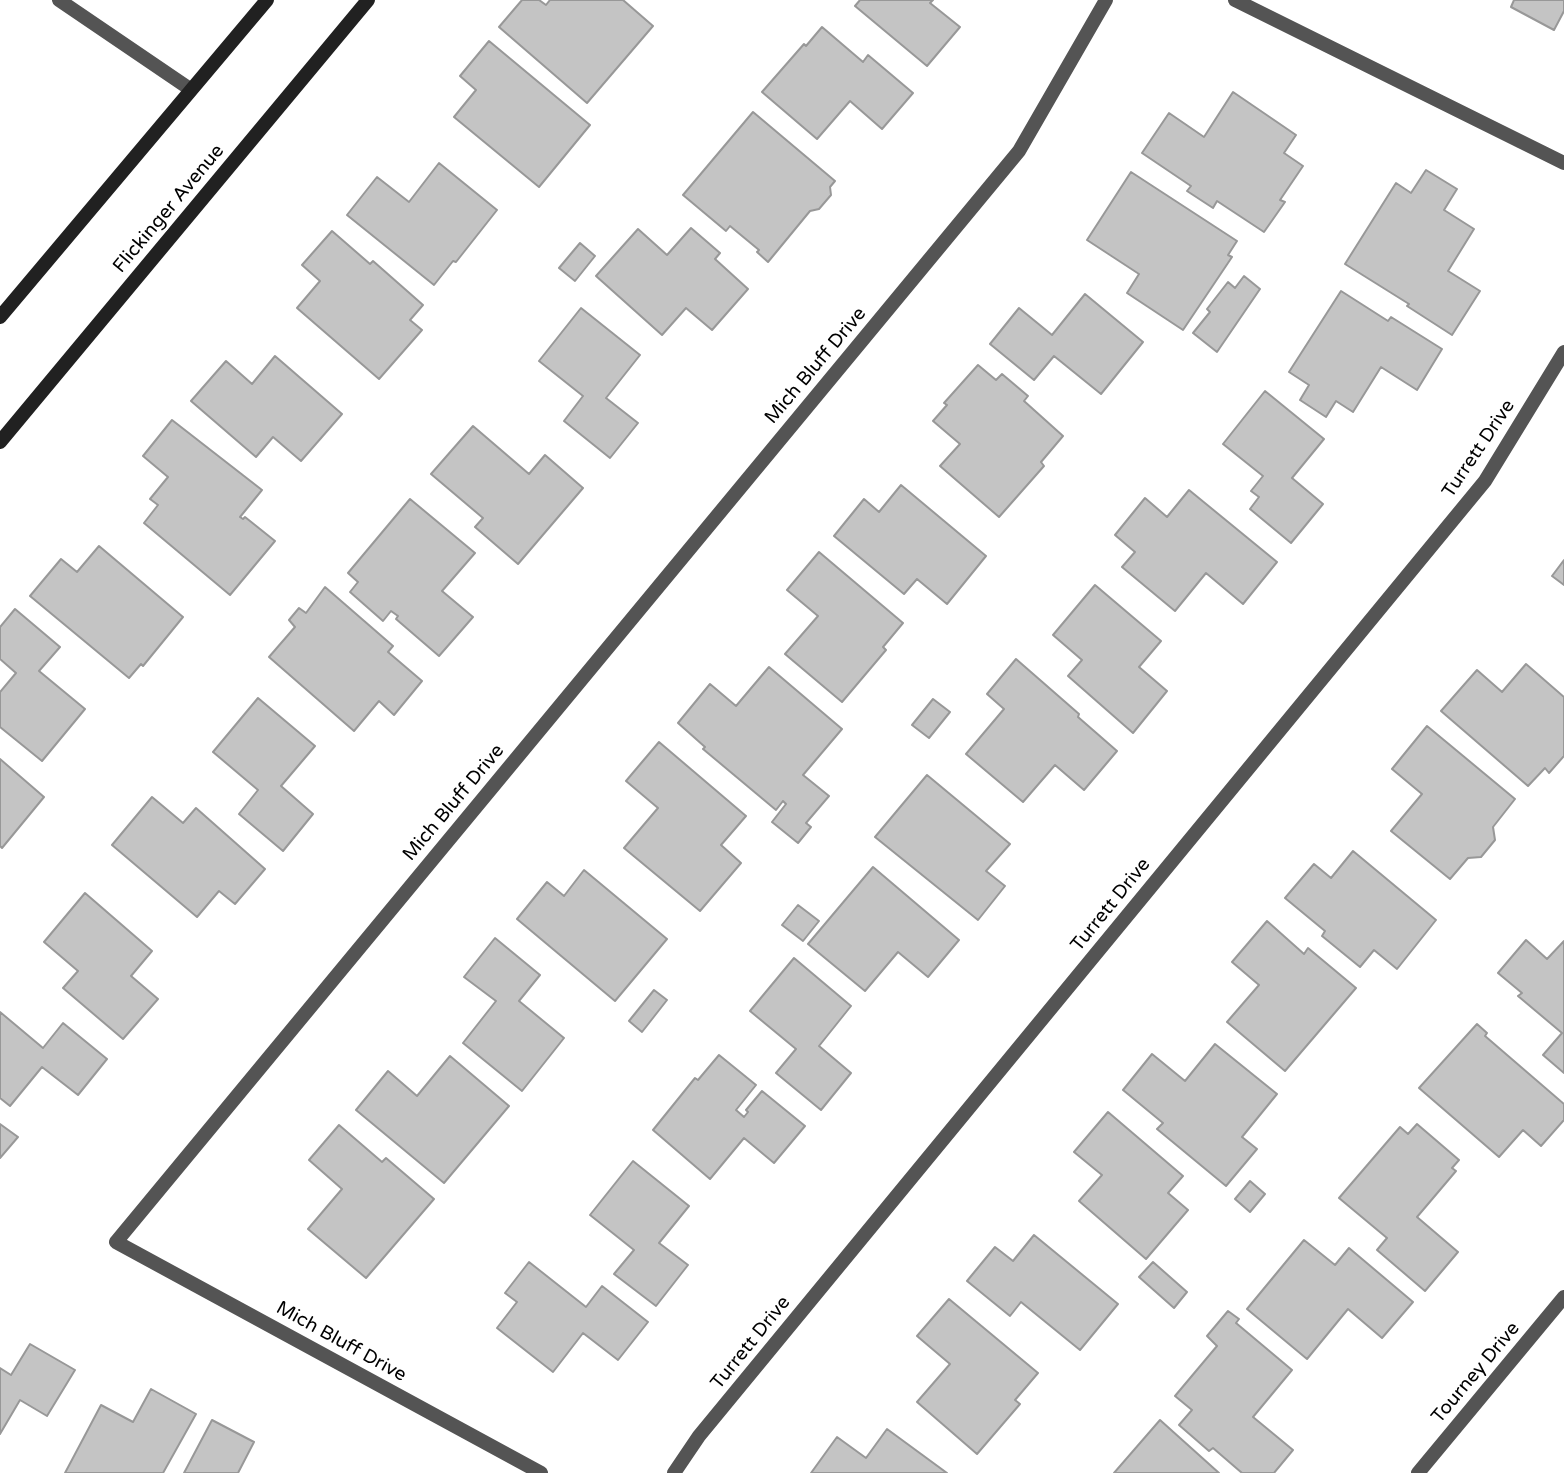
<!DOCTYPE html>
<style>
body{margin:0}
canvas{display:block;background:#fff}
</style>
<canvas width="1564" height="1473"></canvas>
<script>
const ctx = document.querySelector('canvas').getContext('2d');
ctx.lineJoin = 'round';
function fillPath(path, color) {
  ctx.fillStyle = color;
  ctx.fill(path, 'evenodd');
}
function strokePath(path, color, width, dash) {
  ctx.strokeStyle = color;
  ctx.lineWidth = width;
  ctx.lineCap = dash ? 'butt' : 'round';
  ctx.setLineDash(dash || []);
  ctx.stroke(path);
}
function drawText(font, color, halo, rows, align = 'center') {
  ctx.font = font + ' "Varela Round",sans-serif';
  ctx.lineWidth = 5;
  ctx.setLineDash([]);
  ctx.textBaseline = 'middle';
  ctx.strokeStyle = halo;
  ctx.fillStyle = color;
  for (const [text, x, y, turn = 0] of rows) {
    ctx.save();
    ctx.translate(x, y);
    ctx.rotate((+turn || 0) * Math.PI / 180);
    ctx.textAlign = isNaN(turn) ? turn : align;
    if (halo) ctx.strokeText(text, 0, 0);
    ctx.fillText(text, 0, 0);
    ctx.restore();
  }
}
const building = new Path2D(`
 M 522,0 L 539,0 L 546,5 L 550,0 L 623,0 L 653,26 L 587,103 L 499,27 Z
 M 860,0 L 933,0 L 930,3 L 960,27 L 927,66 L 855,6 Z
 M 1514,0 L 1564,0 L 1564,11 L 1554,30 L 1511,7 Z
 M 822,27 L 863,62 L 868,55 L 913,93 L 882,129 L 850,101 L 817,139 L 762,92 L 804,44 L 806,46 Z
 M 489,41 L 590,125 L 539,187 L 454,117 L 476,90 L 460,76 Z
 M 1233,92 L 1296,135 L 1284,153 L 1303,166 L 1280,200 L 1285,202 L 1264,232 L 1217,201 L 1213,208 L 1187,191 L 1191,186 L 1142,153 L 1169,113 L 1204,137 Z
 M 753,112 L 835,181 L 830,187 L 831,195 L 819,209 L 810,211 L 768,262 L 757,252 L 759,250 L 730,226 L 726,231 L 683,195 Z
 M 439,163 L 497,210 L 456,262 L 453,261 L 434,285 L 347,215 L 377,177 L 409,202 Z
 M 1426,170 L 1457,189 L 1444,210 L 1474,229 L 1448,271 L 1480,291 L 1452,335 L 1407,306 L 1409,304 L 1345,264 L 1396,183 L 1411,193 Z
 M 1131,172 L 1237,241 L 1228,255 L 1232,257 L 1183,330 L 1127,293 L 1139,274 L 1087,240 Z
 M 691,228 L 720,253 L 715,259 L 748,289 L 712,330 L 686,308 L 662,335 L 596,276 L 638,229 L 667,255 Z
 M 332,231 L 370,264 L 373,261 L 423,305 L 410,320 L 422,330 L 379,379 L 297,308 L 320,281 L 302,265 Z
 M 580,243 L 595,256 L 575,281 L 559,268 Z
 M 1244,276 L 1260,289 L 1217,352 L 1193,333 L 1210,312 L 1207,309 L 1228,282 L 1235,288 Z
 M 1341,291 L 1388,321 L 1391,317 L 1442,349 L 1417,390 L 1381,367 L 1353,412 L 1336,401 L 1326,417 L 1300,400 L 1309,385 L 1289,372 Z
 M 1085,294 L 1143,342 L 1101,394 L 1054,356 L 1034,380 L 990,344 L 1019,308 L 1052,335 Z
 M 581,308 L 640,355 L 606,398 L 638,423 L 610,458 L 564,421 L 583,396 L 539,361 Z
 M 275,356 L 342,414 L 301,461 L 273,437 L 256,457 L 191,401 L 226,361 L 252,384 Z
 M 978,365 L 996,380 L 1002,374 L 1028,396 L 1024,401 L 1063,436 L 1041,462 L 1044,466 L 999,517 L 940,466 L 960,444 L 933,421 L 947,405 L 944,403 Z
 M 1265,391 L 1324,439 L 1292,478 L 1323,504 L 1291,543 L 1250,509 L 1259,497 L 1251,491 L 1263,476 L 1223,444 Z
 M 172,420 L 262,490 L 240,517 L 243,519 L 245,517 L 275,541 L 230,595 L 144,523 L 158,505 L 150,499 L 168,477 L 143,456 Z
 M 473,426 L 529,474 L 545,455 L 583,488 L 518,564 L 475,527 L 483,518 L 431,474 Z
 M 901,485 L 986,556 L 947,604 L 917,579 L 904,594 L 834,536 L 864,499 L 879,512 Z
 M 1189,490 L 1277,562 L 1243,604 L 1206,573 L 1175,611 L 1122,567 L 1135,552 L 1115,535 L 1145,498 L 1167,517 Z
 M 410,499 L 475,553 L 442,591 L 473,617 L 439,656 L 396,619 L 398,616 L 391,611 L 383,621 L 350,592 L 358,582 L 348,573 Z
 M 99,546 L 183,617 L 143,666 L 141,664 L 129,678 L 30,596 L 61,559 L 77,572 Z
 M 819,552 L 903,623 L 883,647 L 886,650 L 842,702 L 785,654 L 818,616 L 787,590 Z
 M 1564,560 L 1564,585 L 1552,576 Z
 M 1095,585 L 1161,641 L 1139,667 L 1167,691 L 1133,733 L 1068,676 L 1082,660 L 1053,635 Z
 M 325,587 L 393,646 L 388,652 L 422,681 L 394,715 L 379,701 L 354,731 L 269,657 L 295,627 L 289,620 L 299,608 L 306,613 Z
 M 15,609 L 60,647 L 39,671 L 85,709 L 42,761 L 0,727 L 0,692 L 16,673 L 0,659 L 0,627 Z
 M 1016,659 L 1079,714 L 1078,717 L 1117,751 L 1084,790 L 1055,765 L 1023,802 L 966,754 L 1004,709 L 987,694 Z
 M 1526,664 L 1564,697 L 1564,756 L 1549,773 L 1545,768 L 1528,786 L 1441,711 L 1477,670 L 1502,692 Z
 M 769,667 L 842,729 L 803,775 L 829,796 L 806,823 L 811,827 L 798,843 L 772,822 L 786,804 L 783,801 L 776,810 L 703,749 L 705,747 L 678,723 L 710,684 L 736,706 Z
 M 258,698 L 315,746 L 281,786 L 313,814 L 283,851 L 239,814 L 258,790 L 213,752 Z
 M 933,699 L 950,712 L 929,738 L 912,725 Z
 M 1427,726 L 1515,799 L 1493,827 L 1495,840 L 1481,857 L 1468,858 L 1450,879 L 1391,831 L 1422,794 L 1392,769 Z
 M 659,742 L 746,816 L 721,845 L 741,863 L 700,911 L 624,848 L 658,808 L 626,781 Z
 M 0,759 L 44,797 L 2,848 L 0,846 Z
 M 927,775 L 1010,844 L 986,871 L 1005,886 L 978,920 L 875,837 Z
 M 152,797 L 183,823 L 196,808 L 265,869 L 235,904 L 219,891 L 197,917 L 112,845 Z
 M 1353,851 L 1436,920 L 1397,969 L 1374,950 L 1360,967 L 1322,936 L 1325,931 L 1285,898 L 1314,864 L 1331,878 Z
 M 873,867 L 959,940 L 928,977 L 898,952 L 865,991 L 808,944 Z
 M 584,870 L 667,939 L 615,1001 L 517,919 L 547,882 L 564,896 Z
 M 85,893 L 152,951 L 131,976 L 158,999 L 123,1039 L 63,988 L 78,971 L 44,942 Z
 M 798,905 L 819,921 L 803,941 L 782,925 Z
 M 1267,921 L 1304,954 L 1308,948 L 1356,988 L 1285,1071 L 1227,1022 L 1259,985 L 1232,962 Z
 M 495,938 L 540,975 L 519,1001 L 564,1038 L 522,1091 L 463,1043 L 496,1001 L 464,977 Z
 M 1526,940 L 1547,959 L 1564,941 L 1564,1073 L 1543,1055 L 1562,1033 L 1518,996 L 1522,993 L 1498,973 Z
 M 794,958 L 851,1006 L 819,1046 L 851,1073 L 821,1110 L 776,1073 L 796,1049 L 750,1011 Z
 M 654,990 L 667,1000 L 642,1032 L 629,1021 Z
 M 0,1012 L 43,1048 L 63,1023 L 107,1059 L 78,1095 L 42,1067 L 10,1106 L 0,1098 Z
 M 1477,1024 L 1487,1033 L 1485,1036 L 1564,1104 L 1564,1120 L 1541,1146 L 1523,1130 L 1499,1157 L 1419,1088 Z
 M 1215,1044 L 1277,1094 L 1242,1137 L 1257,1149 L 1226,1186 L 1157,1129 L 1163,1123 L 1123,1090 L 1152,1054 L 1185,1081 Z
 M 719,1055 L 756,1085 L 736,1110 L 744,1117 L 748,1112 L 746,1110 L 762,1091 L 805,1126 L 774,1163 L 744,1138 L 710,1179 L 653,1130 L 695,1078 L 698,1080 Z
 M 450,1056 L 509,1106 L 444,1183 L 356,1110 L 388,1071 L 417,1096 Z
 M 1108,1112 L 1183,1176 L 1168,1193 L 1188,1210 L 1146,1259 L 1079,1201 L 1102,1175 L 1074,1152 Z
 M 0,1124 L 18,1137 L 0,1158 Z
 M 1417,1124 L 1459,1160 L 1452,1168 L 1456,1171 L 1417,1217 L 1458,1252 L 1425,1291 L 1377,1250 L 1387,1238 L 1339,1198 L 1400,1127 L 1408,1134 Z
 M 339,1125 L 382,1162 L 386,1158 L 434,1199 L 366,1278 L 308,1229 L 342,1189 L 309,1160 Z
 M 633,1161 L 689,1206 L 659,1243 L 688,1265 L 656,1306 L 614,1274 L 634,1250 L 590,1215 Z
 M 1250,1181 L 1265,1194 L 1250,1212 L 1235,1199 Z
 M 1034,1235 L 1118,1304 L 1080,1350 L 1021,1302 L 1010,1316 L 967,1281 L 995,1247 L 1013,1261 Z
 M 1304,1240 L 1335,1265 L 1349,1248 L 1413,1302 L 1382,1338 L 1348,1309 L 1307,1359 L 1247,1309 Z
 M 529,1262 L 586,1307 L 602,1286 L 648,1322 L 618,1360 L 583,1333 L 553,1372 L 497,1328 L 517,1302 L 505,1293 Z
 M 1153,1262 L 1187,1292 L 1174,1308 L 1139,1277 Z
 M 949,1299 L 1038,1373 L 1015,1400 L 1020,1404 L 977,1454 L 917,1402 L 950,1364 L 917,1336 Z
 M 1228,1311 L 1239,1319 L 1236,1323 L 1292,1370 L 1253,1417 L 1293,1450 L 1274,1473 L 1242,1473 L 1213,1448 L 1209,1451 L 1179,1425 L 1192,1410 L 1175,1396 L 1217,1346 L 1207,1336 Z
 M 30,1344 L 75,1370 L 47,1416 L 20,1400 L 0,1434 L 0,1368 L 11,1375 Z
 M 151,1389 L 196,1414 L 163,1473 L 65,1473 L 101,1405 L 133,1422 Z
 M 212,1420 L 254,1442 L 238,1473 L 184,1473 Z
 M 1160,1420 L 1219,1473 L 1114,1473 Z
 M 887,1429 L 947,1473 L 811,1473 L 837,1437 L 866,1458 Z`);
fillPath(building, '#c4c4c4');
strokePath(building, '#989898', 2);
strokePath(new Path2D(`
 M 59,0 L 190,89
 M 1235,0 L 1564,163
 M 541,1473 L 116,1242 L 1019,151 L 1106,0
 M 674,1473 L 699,1436 L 1485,481 L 1564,352
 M 1418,1473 L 1564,1297`), '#545454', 14);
strokePath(new Path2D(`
 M 0,317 L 267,0
 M 0,442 L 368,0`), '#212121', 14);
drawText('19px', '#000', '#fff', [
 ["Flickinger Avenue",169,209,-50],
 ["Mich Bluff Drive",816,366,-50],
 ["Turrett Drive",1479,449,-56],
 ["Mich Bluff Drive",454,803,-50],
 ["Turrett Drive",1111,905,-51],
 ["Mich Bluff Drive",341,1342,29],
 ["Turrett Drive",751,1343,-51],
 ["Tourney Drive",1476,1373,-50]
]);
</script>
